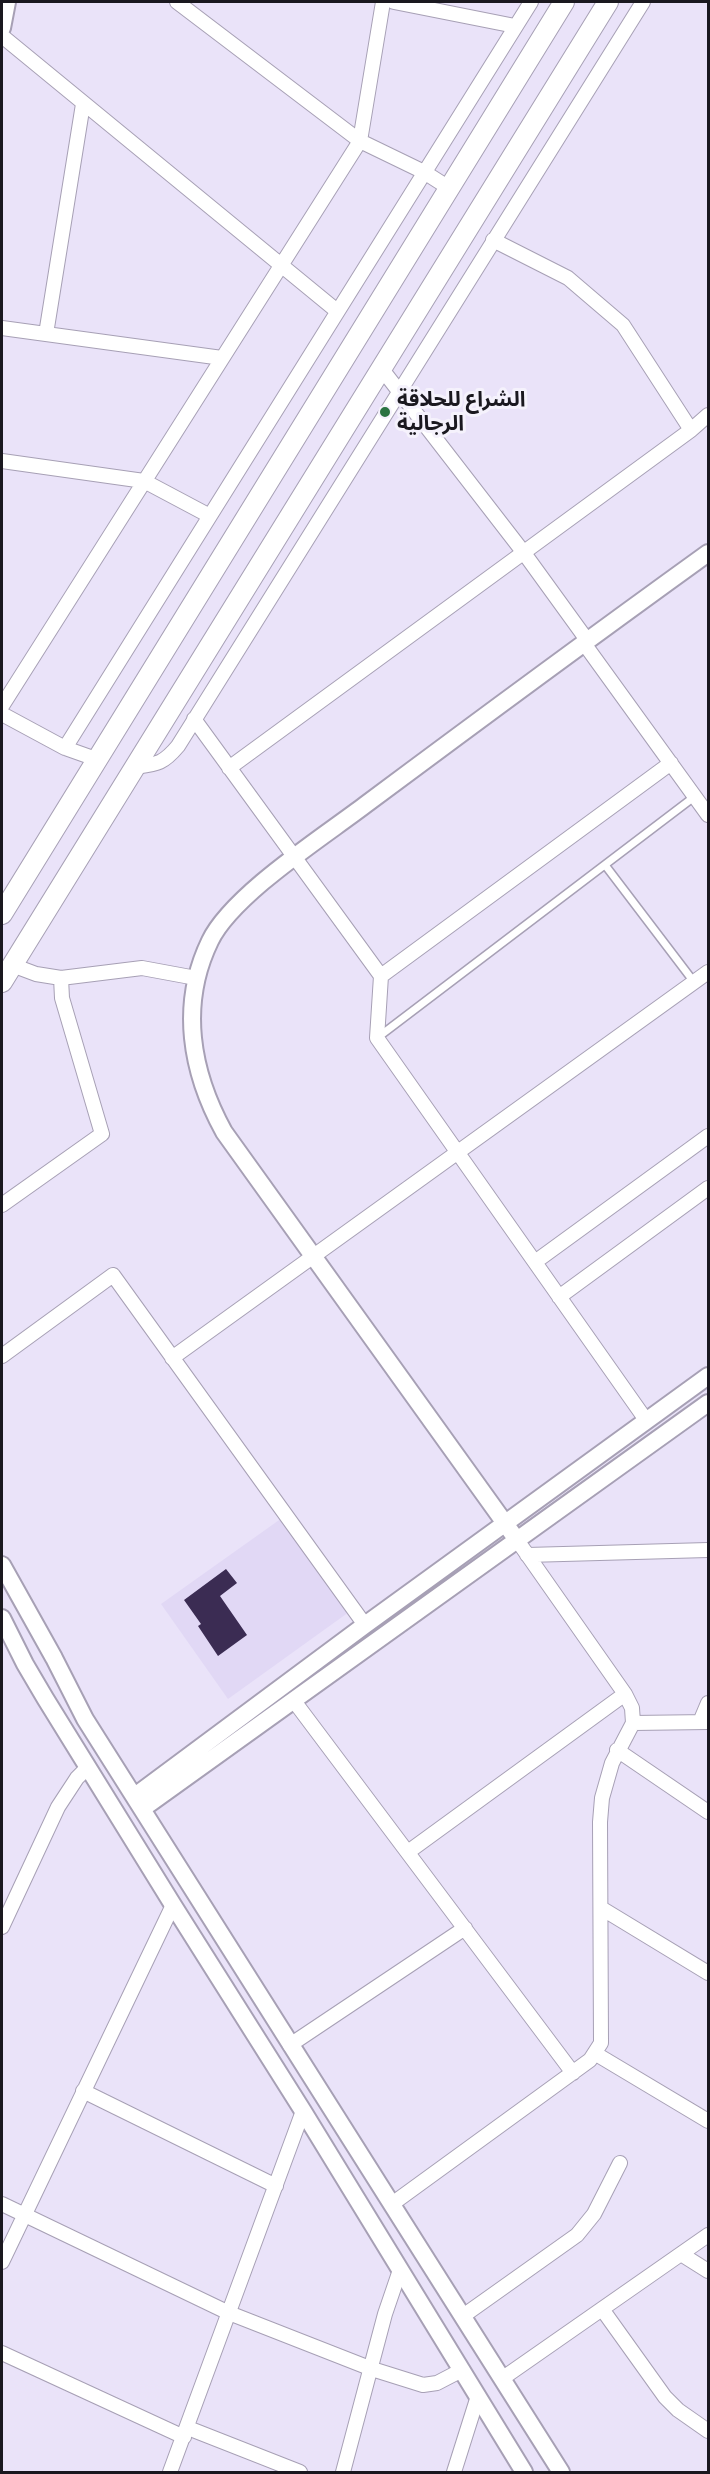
<!DOCTYPE html>
<meta charset="utf-8">
<style>
body{margin:0}
#map{position:relative;width:710px;height:2474px;overflow:hidden;background:#eae3f9;font-family:Signika,sans-serif}
canvas{display:block}
.frame{position:absolute;inset:0;border:3px solid #1a181f;pointer-events:none}
</style>
<div id="map">
<canvas width="710" height="2474"></canvas>
<div class="frame"></div>
</div>
<script>
const ctx = document.querySelector('canvas').getContext('2d');
ctx.lineJoin = 'round';
function fillPath(path, color) {
  ctx.fillStyle = color;
  ctx.fill(path, 'evenodd');
}
function strokePath(path, color, width, dash) {
  ctx.strokeStyle = color;
  ctx.lineWidth = width;
  ctx.lineCap = dash ? 'butt' : 'round';
  ctx.setLineDash(dash || []);
  ctx.stroke(path);
}
function drawText(font, color, halo, rows, align = 'center') {
  ctx.font = font + ' Signika,"Noto Sans Arabic",sans-serif';
  ctx.lineWidth = 6;
  ctx.setLineDash([]);
  ctx.textBaseline = 'middle';
  ctx.strokeStyle = halo;
  ctx.fillStyle = color;
  for (const [text, x, y, turn = 0] of rows) {
    ctx.save();
    ctx.translate(x, y);
    ctx.rotate((+turn || 0) * Math.PI / 180);
    ctx.textAlign = isNaN(turn) ? turn : align;
    if (halo) ctx.strokeText(text, 0, 0);
    ctx.fillText(text, 0, 0);
    ctx.restore();
  }
}
fillPath(new Path2D(`
 M 282,1518 L 349,1612 L 228,1699 L 161,1604 Z`), '#e1d8f5');
fillPath(new Path2D(`
 M 226,1569 L 237,1583 L 220,1596 L 247,1635 L 218,1656 L 198,1626 L 201,1624 L 184,1600 Z`), '#3b2c53');
const service = new Path2D(`
 M 605,865 L 694,982
 M 377,1038 L 694,797`);
const minor = new Path2D(`
 M 177,2 L 360,141 L 424,172 L 449,188
 M 394,2 L 515,26
 M 2,36 L 337,311
 M 493,240 L 568,278 L 623,325 L 691,430
 M 2,328 L 222,358
 M 46,334 L 83,104
 M 381,368 L 524,553 L 587,640
 M 2,461 L 144,481 L 208,515
 M 583,642 L 708,815
 M 2,706 L 360,141 L 383,2
 M 2,714 L 65,748 L 96,759
 M 194,719 L 381,976 L 377,1038 L 646,1420
 M 65,748 L 531,2
 M 135,767 C 157,764 163,764 178,746 L 643,2
 M 229,768 L 691,430 L 708,415
 M 12,965 L 36,974 L 61,978 L 142,968 L 196,978
 M 381,976 L 671,763
 M 2,1205 L 102,1134 L 62,998 L 61,978
 M 535,1262 L 708,1136
 M 559,1297 L 708,1188
 M 2,1356 L 113,1275 L 365,1625
 M 172,1358 L 708,972
 M 527,1555 L 708,1550
 M 294,1701 L 573,2073
 M 700,1722 L 708,1703
 M 633,1723 L 708,1722
 M 617,1750 L 708,1812
 M 408,1852 L 625,1694
 M 601,1908 L 708,1973
 M 2,1927 L 58,1807 L 77,1778 L 88,1767
 M 290,2045 L 465,1928
 M 596,2054 L 708,2121
 M 83,2091 L 276,2186
 M 2,2204 L 229,2313 L 372,2369 L 423,2385 L 437,2383 L 462,2370
 M 392,2204 L 590,2060 L 601,2043 L 600,1822 L 602,1798 L 612,1763 L 633,1723 L 632,1708 L 625,1694 L 517,1540
 M 681,2254 L 708,2271
 M 2,2262 L 173,1905
 M 602,2309 L 665,2397 L 678,2410 L 708,2431
 M 463,2316 L 577,2235 L 594,2214 L 620,2163
 M 2,2353 L 184,2437
 M 503,2378 L 708,2235
 M 188,2428 L 300,2472
 M 170,2472 L 303,2111
 M 343,2472 L 385,2314 L 400,2270
 M 454,2472 L 478,2396`);
const tertiary = new Path2D(`
 M 2,28 L 7,2
 M 517,1540 L 224,1132 C 191,1072 179,1005 210,941 C 232,895 323,837 365,805 C 479,720 593,636 708,553
 M 2,1565 L 54,1658 L 85,1719 L 561,2472
 M 2,1618 L 25,1664 L 45,1698 L 173,1905 L 303,2111 L 524,2472
 M 135,1796 L 365,1625 L 708,1376
 M 142,1809 L 708,1403`);
const secondary = new Path2D(`
 M 2,914 L 564,2
 M 2,982 L 608,2`);
strokePath(service, '#a7a0b5', 10);
strokePath(minor, '#a7a0b5', 16);
strokePath(tertiary, '#a7a0b5', 20);
strokePath(secondary, '#a7a0b5', 22);
strokePath(service, '#fff', 7);
strokePath(minor, '#fff', 14);
strokePath(tertiary, '#fff', 16);
strokePath(secondary, '#fff', 20);
for (const [x, y, r, color] of [
 [385,412,6,"#2a7341"]
]) {
  const dot = new Path2D();
  dot.arc(x, y, r, 0, 2 * Math.PI);
  ctx.fillStyle = color;
  ctx.fill(dot);
  strokePath(dot, '#f5f2fc', 2);
}
drawText('bold 21px', '#1a181f', '#f5f2fc', [
 ["الشراع للحلاقة",397,400],
 ["الرجالية",397,424]
], 'left');
</script>
